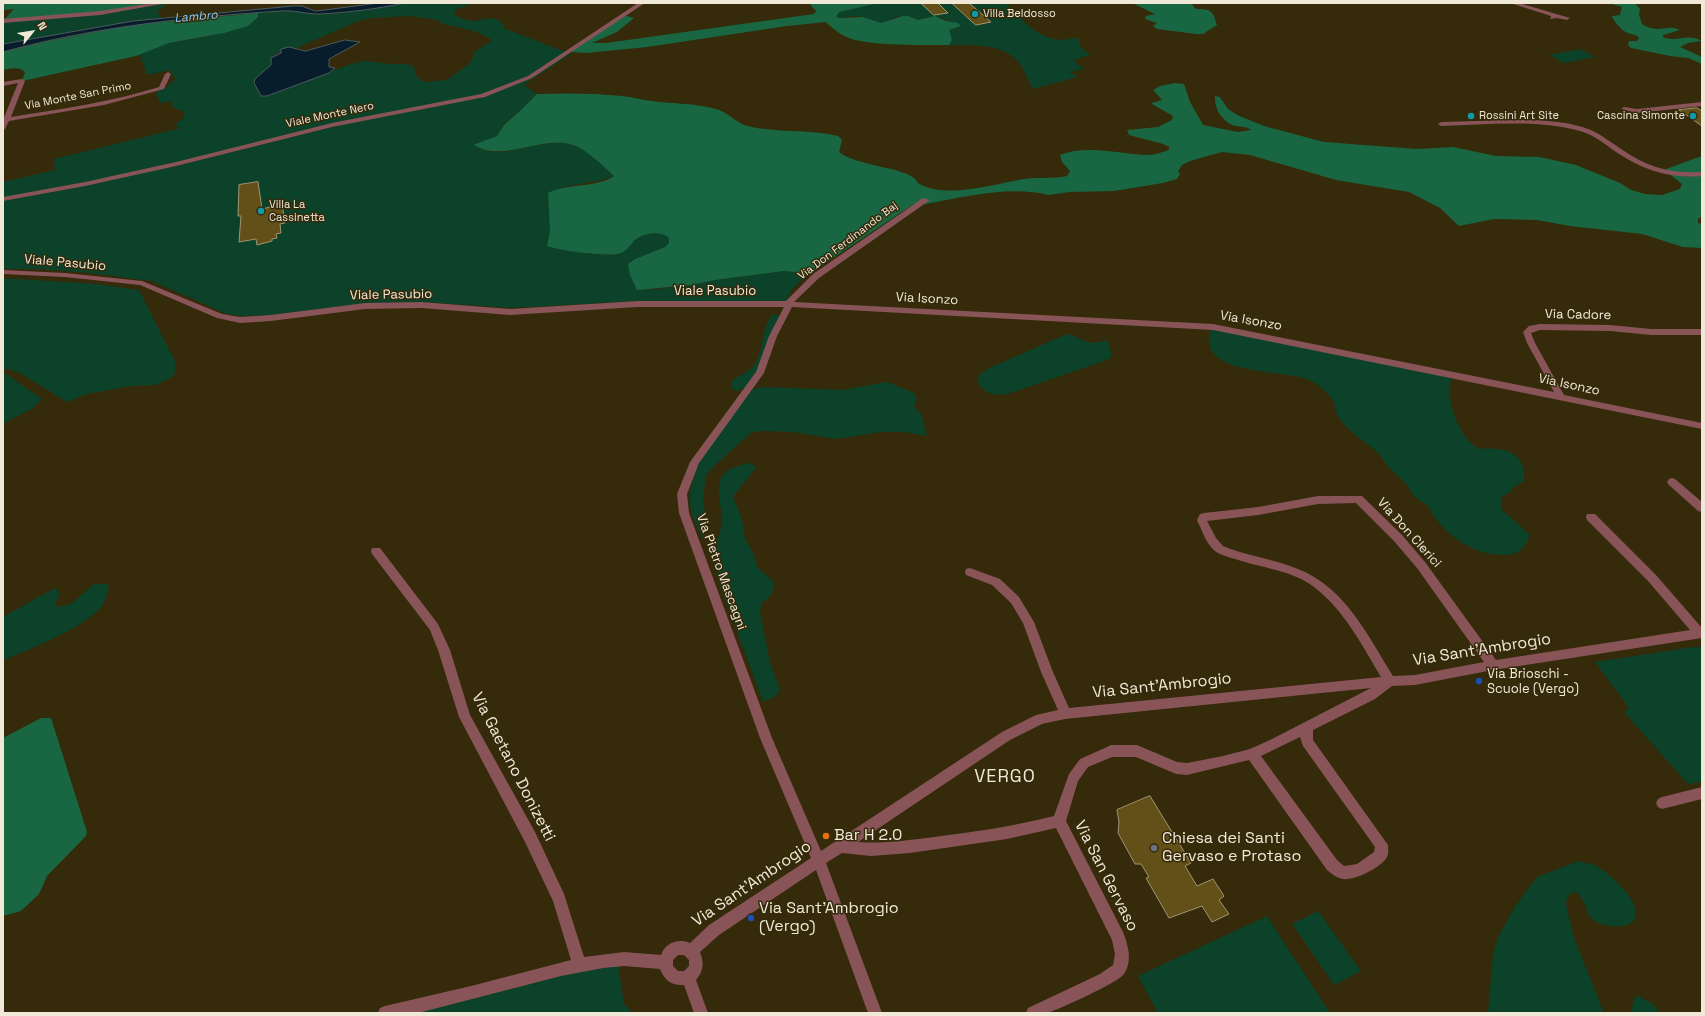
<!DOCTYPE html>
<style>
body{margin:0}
#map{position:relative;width:1705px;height:1016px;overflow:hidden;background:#352a0a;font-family:"Space Grotesk",sans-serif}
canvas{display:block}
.frame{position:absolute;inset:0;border:4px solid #f0e9d8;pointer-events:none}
.north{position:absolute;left:12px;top:12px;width:40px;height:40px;-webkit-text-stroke:3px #352a0a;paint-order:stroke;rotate:60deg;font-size:11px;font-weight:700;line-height:16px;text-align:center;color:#f0e9d8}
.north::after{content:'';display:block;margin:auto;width:14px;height:18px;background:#f0e9d8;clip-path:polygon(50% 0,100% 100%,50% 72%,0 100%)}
</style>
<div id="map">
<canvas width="1705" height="1016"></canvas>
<div class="frame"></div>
<div class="north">N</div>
</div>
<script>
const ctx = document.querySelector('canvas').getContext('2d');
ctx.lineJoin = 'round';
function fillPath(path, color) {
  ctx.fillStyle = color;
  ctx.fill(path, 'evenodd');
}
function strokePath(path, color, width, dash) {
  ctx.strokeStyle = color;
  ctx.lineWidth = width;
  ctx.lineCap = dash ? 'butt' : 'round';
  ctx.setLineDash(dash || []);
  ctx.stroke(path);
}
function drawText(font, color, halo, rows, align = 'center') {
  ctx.font = font + ' "Space Grotesk",sans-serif';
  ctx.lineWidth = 3;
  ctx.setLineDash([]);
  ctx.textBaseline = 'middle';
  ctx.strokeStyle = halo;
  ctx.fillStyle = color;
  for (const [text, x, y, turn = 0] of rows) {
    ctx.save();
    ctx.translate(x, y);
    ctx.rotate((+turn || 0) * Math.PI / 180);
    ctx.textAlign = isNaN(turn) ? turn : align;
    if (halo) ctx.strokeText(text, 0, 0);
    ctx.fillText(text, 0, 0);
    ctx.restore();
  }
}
fillPath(new Path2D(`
 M 168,3 L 157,12 L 162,18 L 91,28 L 3,44 L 3,21 L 117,11 Z
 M 405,3 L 474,3 L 457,9 L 453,14 C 459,17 467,21 474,21 C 486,20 493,14 503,24 L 503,28 L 571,54 L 526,83 L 524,85 L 537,94 L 522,109 L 504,124 L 497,136 L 474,145 C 479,148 485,151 491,152 C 519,154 546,137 573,145 C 589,150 601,165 614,176 L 602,180 L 563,187 L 548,193 L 550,231 L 547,246 C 557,250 608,257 618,254 C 626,251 629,246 634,241 C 643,233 659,230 669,238 L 669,243 L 665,247 L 635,259 L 649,290 L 691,285 L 715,280 L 784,271 L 795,272 L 805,277 L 791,290 L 787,301 L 639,301 L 511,308 L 423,302 L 366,303 L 272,315 L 242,316 L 227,314 L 152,281 L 89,273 L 38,269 L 3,269 L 3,200 L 191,162 L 271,141 L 350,123 L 393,115 L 366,118 L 176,164 L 3,199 L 3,182 L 55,170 L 54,159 L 181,128 L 174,126 L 184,117 L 183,111 L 174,108 L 171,103 L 175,101 L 160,103 L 156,94 L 157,91 L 165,88 L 175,80 L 174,76 L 169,70 L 147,75 L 140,54 L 169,43 L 204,37 L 248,26 L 258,17 L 258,13 L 291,10 L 318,14 L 373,8 ZM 409,16 L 438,20 L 443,24 L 474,31 L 491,39 L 491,41 L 474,52 L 474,56 L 469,64 L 447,80 L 424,82 L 417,77 L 413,66 L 406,64 L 390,64 L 365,61 L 351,64 L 267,96 L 259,91 L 255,79 L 271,65 L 273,56 L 289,47 L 297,48 L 358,21 L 372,18 Z
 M 879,3 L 1006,3 C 1021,18 1036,38 1060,40 C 1067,40 1072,37 1079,39 L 1080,46 L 1090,55 L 1073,60 L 1084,69 L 1070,72 L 1077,77 L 1033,89 C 1028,81 1025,71 1020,64 C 1005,43 972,45 949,45 L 951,42 L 949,30 L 961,26 L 942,18 L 928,17 L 918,20 C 909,18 904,14 894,18 C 890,19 887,23 882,23 C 876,23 864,16 855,16 C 848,16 842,19 836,17 L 839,12 Z
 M 1580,49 L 1595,57 L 1564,63 L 1549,55 Z
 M 3,278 L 96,284 L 139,290 L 176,363 L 174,376 L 156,385 L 132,386 L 87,394 L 67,402 L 20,373 L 3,368 Z
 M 773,314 L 779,316 L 758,372 L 747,387 L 737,391 L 731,389 L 731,383 C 738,374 749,373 755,364 C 765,348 760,328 773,314 Z
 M 1213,327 L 1453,375 C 1444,394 1455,422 1466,438 C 1469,442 1475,446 1479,449 C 1502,447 1527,451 1524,481 L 1512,488 L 1512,491 L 1502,497 L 1501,509 L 1530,535 C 1526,547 1518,555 1504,555 C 1478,556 1451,539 1435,518 C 1432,514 1430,509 1427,505 C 1423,502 1418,500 1414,496 C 1412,493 1410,489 1408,486 C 1402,479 1393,472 1387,465 C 1383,461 1381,456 1378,453 C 1365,441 1347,432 1338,416 C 1335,411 1336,404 1332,399 C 1327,392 1317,383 1309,380 C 1287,370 1209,375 1209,341 C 1209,335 1209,332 1213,327 Z
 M 1067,334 C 1076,335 1083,342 1092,343 C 1098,343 1101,340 1108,341 L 1112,356 L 1107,360 L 1008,394 C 995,396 982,394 977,380 L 980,374 L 989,368 Z
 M 3,372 L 42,399 L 33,408 L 3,424 Z
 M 887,382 L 914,393 L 917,400 L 914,406 L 921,414 L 927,436 L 905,432 L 882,432 L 836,439 L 793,432 L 762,431 L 752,432 L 714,466 L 706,476 L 703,497 L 706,520 L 704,541 C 700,532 693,521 691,510 C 683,465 728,422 753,389 L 765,387 L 842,390 Z
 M 750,463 L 756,467 L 755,469 L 734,495 L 734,500 L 742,519 L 745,538 L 753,553 L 758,568 L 772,580 L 774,585 L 771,595 L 762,603 L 760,612 L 770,663 L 780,690 L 776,696 L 763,702 L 716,574 L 718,572 C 718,562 716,551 717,541 C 719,534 722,527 722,520 C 720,488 708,471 750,463 Z
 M 94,584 L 107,584 L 109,589 C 107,594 105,601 102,606 C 82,630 32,647 3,661 L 3,617 L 55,588 L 60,593 L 55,604 L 59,607 L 71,604 Z
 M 1693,647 L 1702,647 L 1702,782 L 1688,784 L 1624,712 L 1629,708 L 1595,662 Z
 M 1579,861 C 1584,863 1589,863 1594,865 C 1607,871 1636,897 1636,913 C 1636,931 1605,928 1595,921 C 1582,911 1590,903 1575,892 L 1571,893 L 1567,898 L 1566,904 L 1574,938 L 1604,1013 L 1488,1013 L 1493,954 L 1498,937 L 1516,905 L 1537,877 Z
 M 1318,911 L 1361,971 L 1334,985 L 1292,924 Z
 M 1267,916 L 1330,1013 L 1158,1013 L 1138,976 Z
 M 602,964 L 618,964 L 624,1004 L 633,1013 L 391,1013 Z
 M 1638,996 L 1653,1004 L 1660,1013 L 1631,1013 L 1634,998 Z`), '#0b4229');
fillPath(new Path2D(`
 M 3,3 L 165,3 L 117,11 L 3,21 L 14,9 L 3,10 Z
 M 809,3 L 879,3 L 839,12 L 836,17 L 840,18 L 863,17 L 881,23 L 903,16 L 908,16 L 918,20 L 935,16 L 946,21 L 958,23 L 961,26 L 949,30 L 952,40 L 949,45 C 925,45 874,46 852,39 C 842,36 834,30 826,22 L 787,26 L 647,47 L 587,53 L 570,52 L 623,15 L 634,18 L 617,32 L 592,43 L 606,43 L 814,14 L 816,11 Z
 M 1132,3 L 1191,3 L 1196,9 C 1211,9 1213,11 1217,25 L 1203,34 L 1196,34 L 1157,29 L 1153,26 L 1157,23 L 1145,19 L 1146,16 L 1155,14 Z
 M 1608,3 L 1635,3 L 1640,9 L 1639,15 L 1642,24 C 1659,35 1667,23 1680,30 L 1663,35 L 1663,37 C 1675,43 1687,33 1700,40 L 1701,41 L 1688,43 L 1680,47 L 1702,57 L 1702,64 L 1688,58 L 1670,56 L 1631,48 L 1628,45 L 1629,41 L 1637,41 L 1639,38 C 1635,33 1629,35 1624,31 C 1621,29 1612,19 1612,16 L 1620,15 L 1622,7 Z
 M 258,13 L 258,17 L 248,26 L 224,33 L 169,43 L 136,56 L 22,81 L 25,72 C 19,66 10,69 3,70 L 3,52 L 49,41 L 132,25 Z
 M 1175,83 L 1184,84 L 1190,102 L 1203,125 L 1238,132 L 1251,130 C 1246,126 1241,127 1236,126 C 1223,123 1214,109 1215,96 L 1220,97 L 1228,109 L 1237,115 L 1264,126 L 1324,142 L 1417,149 L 1453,147 L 1496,156 L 1539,157 L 1576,165 L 1620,183 L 1631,190 L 1645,194 L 1662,195 L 1680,189 L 1682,184 L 1667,172 L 1666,169 L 1702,156 L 1702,216 L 1698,219 L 1698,223 L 1702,224 L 1702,248 L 1683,247 L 1642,234 L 1570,226 L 1537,220 L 1494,219 L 1459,226 L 1440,208 L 1409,192 L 1336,180 L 1250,155 L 1222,152 L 1190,161 L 1182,165 L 1178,171 L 1180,174 L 1177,179 L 1163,183 L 1114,191 L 1070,192 L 1048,195 C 1013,185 962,197 926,204 L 915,204 L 909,207 L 805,277 L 795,272 L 784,271 L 715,280 L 691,285 L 637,290 L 630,275 L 628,264 L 635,259 L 665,247 L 669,243 L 669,238 C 659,230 643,233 634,241 C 629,246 627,252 618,254 C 605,256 559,251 547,246 L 550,231 L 548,193 C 567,183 597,188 614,176 C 603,166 586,149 573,145 C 546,137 518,154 491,151 C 485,151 479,147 473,145 L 497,136 L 504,125 L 522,109 L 537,94 C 565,93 594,93 622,96 C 632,97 642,100 652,101 C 674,104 694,103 716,109 C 728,112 736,123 747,126 C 777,133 808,129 838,136 L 842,140 L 839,152 C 857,167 912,167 918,183 C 946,200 993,184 1024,179 C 1038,177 1053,179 1067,176 L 1070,171 L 1062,162 L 1060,155 C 1087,144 1119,154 1148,155 L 1156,154 L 1169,150 L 1169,147 L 1163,144 L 1129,135 L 1127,130 L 1158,127 L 1172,120 L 1173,116 L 1152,104 L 1152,103 L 1162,100 L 1153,90 L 1160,86 Z
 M 41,718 L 51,718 L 87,832 L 86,836 L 47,876 L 39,894 L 21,911 L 3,916 L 3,738 Z`), '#186742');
const water = new Path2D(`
 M 379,3 L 405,3 C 376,9 346,13 318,14 C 306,14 294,10 282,11 C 188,17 94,27 3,52 L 3,44 L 133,21 L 293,6 L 302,6 L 315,11 Z
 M 345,40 L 360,42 L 329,59 L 329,67 L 335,68 L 329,73 L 267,96 L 261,96 L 254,83 L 255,79 L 271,65 L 271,58 L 281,53 L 281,49 L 289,47 L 305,51 Z`);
fillPath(water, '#081d2b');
strokePath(water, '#4e5a5f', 1);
const building = new Path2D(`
 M 921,3 L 938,3 L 948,13 L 934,15 Z
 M 952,3 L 969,3 L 991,22 L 976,25 Z
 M 1697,108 L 1702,111 L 1702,126 L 1679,110 Z
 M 258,182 L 262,209 L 282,204 L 285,223 L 280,224 L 281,233 L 276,234 L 277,238 L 272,239 L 272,241 L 257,245 L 256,239 L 239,242 L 241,216 L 238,216 L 239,185 Z
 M 1150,796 L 1191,863 L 1185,866 L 1197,886 L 1213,879 L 1224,896 L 1219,900 L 1229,914 L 1212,922 L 1202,906 L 1169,918 L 1146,878 L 1149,877 L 1141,864 L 1135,864 L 1118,833 L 1119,822 L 1117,810 Z`);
fillPath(building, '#635018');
strokePath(building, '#a19473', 1);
fillPath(new Path2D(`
 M 154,3 L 168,3 L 100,15 L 3,23 L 3,19 L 100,11 Z
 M 1510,3 L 1519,3 L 1570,18 L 1567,20 L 1557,18 L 1550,19 L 1551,16 Z
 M 168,72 L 171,74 L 164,89 L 104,105 L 9,121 L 5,129 L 3,130 L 3,120 L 18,83 L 3,86 L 3,82 L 22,79 L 25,81 L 11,117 C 61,109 111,102 159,87 L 165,74 Z
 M 1702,102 L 1702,106 L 1637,113 L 1621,109 L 1624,107 L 1637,109 Z
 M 1511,120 C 1538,120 1568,120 1593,131 C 1603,136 1612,143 1621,149 C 1647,167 1671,174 1702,172 L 1702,176 C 1670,179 1643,170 1616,152 C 1605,144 1594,135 1580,131 C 1535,119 1487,125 1441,126 L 1438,124 L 1441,122 Z
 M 923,198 L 930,200 L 819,278 L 794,302 L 1213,324 L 1554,392 L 1527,343 L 1523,332 L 1529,326 L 1540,324 L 1610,325 L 1651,329 L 1702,329 L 1702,335 L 1651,335 L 1610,331 L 1540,330 L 1531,333 L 1535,343 L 1564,395 L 1702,423 L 1702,429 L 1213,330 L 792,307 L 777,336 L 764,373 L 699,463 L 687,494 L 689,513 L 772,738 L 821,851 L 1002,732 L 1036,715 L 1058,710 L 1041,672 L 1023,623 L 1011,603 L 992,585 L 966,575 L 965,572 L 966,569 L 970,568 L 1000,579 L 1019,597 L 1034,622 L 1053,672 L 1069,708 L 1381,677 C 1362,645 1344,610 1314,587 C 1292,570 1261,568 1235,559 C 1229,557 1220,555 1215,551 C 1206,544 1202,530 1197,520 L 1200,514 L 1204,513 L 1258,507 L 1318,496 L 1362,496 L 1402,535 L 1425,562 L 1496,660 L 1690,630 L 1648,581 L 1587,520 L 1586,517 L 1587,514 L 1595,514 L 1656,575 L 1702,628 L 1702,638 L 1493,670 L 1415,685 L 1392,686 L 1375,699 L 1313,730 L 1313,740 L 1388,845 C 1388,849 1389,853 1387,857 C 1382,867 1354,881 1343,879 C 1337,878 1332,874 1327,870 L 1249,760 L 1187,775 L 1176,774 L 1136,757 L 1112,757 L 1088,767 L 1078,781 L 1066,821 L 1123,932 C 1128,945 1133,961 1124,974 C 1119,982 1062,1008 1050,1012 C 1043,1015 1033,1013 1026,1013 L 1028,1008 L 1100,974 L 1113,965 L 1115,954 L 1112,940 L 1056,828 L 1007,839 L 910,853 L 871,856 L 842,853 L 826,863 L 882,1013 L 868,1013 L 816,870 L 719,935 L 700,952 C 704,962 704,971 696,980 L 708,1013 L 694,1013 L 684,985 C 672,986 664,980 660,969 L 624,966 L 603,968 L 561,976 L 418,1013 L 378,1013 L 380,1008 L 385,1006 L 471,986 L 571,960 L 553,901 L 525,842 L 459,717 L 438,650 L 430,630 L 372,554 L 371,551 L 372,548 L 380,548 L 438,624 L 450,650 L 470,715 L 535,832 L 564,894 L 584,957 L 624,952 L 661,955 C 665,943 678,938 690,943 L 709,925 L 811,858 L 760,738 L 679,513 L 677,494 L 690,462 L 756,372 L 769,336 L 784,307 L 638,307 L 510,315 L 421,308 L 365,309 L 271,321 L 240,323 L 217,318 L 140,285 L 65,277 L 3,274 L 3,270 L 65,273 L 142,281 L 222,314 L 240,317 L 271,315 L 365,303 L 421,302 L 510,309 L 638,301 L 786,301 L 813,274 ZM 1356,503 L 1394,541 L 1417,568 L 1484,662 L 1415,675 L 1393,676 C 1368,636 1345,587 1298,569 C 1274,559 1247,556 1223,546 L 1216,538 L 1207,521 L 1258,515 L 1318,504 ZM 1371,688 L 1272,739 L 1250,749 L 1223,756 L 1187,763 L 1177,762 L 1137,745 L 1111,745 L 1107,747 L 1080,759 L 1069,774 L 1054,816 C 1015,826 974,832 934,837 C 909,840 883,844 858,842 L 1010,740 L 1042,724 L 1065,719 ZM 1300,737 L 1303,746 L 1375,847 L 1374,852 L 1357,864 L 1344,866 L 1337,860 L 1261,756 ZM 678,955 L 684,955 L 689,960 L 689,966 L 684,971 L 678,971 L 673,966 L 673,960 Z
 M 1672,478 L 1675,479 L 1702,502 L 1702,512 L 1698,511 L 1669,485 L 1667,482 L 1669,479 Z
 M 1702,787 L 1702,799 L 1662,809 L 1658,807 L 1656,803 L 1658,799 L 1662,797 Z`), '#885458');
fillPath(new Path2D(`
 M 638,3 L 645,3 L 532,78 L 485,97 L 332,127 L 176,166 L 85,186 L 3,201 L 3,197 L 85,182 L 176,162 L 332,123 L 481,94 L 528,76 Z`), '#885458');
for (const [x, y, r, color] of [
 [975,14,4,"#0f9aa8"],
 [1471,116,4,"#0f9aa8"],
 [1693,116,4,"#0f9aa8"],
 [261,211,4,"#0f9aa8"],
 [1479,681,4,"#1a4fb4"],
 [826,836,4,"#e8710a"],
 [1154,848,4,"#6b7280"],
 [751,918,4,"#1a4fb4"]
]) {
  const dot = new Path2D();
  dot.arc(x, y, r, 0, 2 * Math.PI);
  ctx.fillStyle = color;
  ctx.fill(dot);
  strokePath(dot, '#352a0a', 1.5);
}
drawText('11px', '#f0e9d8', '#352a0a', [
 ["Villa Beldosso",983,14],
 ["Rossini Art Site",1479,116],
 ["Cascina Simonte",1685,116,"right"],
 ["Villa La",269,205],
 ["Cassinetta",269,218]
], 'left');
drawText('11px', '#f0e9d8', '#352a0a', [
 ["Via Monte San Primo",78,96,-11],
 ["Viale Monte Nero",330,115,-12],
 ["Via Don Ferdinando Baj",848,241,-37]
]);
drawText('italic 12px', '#84cdfe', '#352a0a', [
 ["Lambro",196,17,-5]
]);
drawText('13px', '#f0e9d8', '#352a0a', [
 ["Viale Pasubio",65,263,5],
 ["Viale Pasubio",715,291],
 ["Viale Pasubio",391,295,-1],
 ["Via Isonzo",927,299,3],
 ["Via Cadore",1578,315,1],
 ["Via Isonzo",1251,321,10],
 ["Via Isonzo",1569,385,12],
 ["Via Don Clerici",1409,533,48],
 ["Via Pietro Mascagni",721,572,70]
]);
drawText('13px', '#f0e9d8', '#352a0a', [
 ["Via Brioschi -",1487,674],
 ["Scuole (Vergo)",1487,689]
], 'left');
drawText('16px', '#f0e9d8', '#352a0a', [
 ["Via Sant'Ambrogio",1482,650,-9],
 ["Via Sant'Ambrogio",1162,686,-6],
 ["Via Gaetano Donizetti",513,767,63],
 ["Via San Gervaso",1106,876,63],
 ["Via Sant'Ambrogio",752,884,-34]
]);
drawText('16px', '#f0e9d8', '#352a0a', [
 ["Bar H 2.0",834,836],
 ["Chiesa dei Santi",1162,839],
 ["Gervaso e Protaso",1162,857],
 ["Via Sant'Ambrogio",759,909],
 ["(Vergo)",759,927]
], 'left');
ctx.letterSpacing = '1px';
drawText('18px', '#f0e9d8', '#352a0a', [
 ["VERGO",1005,777]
]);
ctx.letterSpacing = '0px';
</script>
